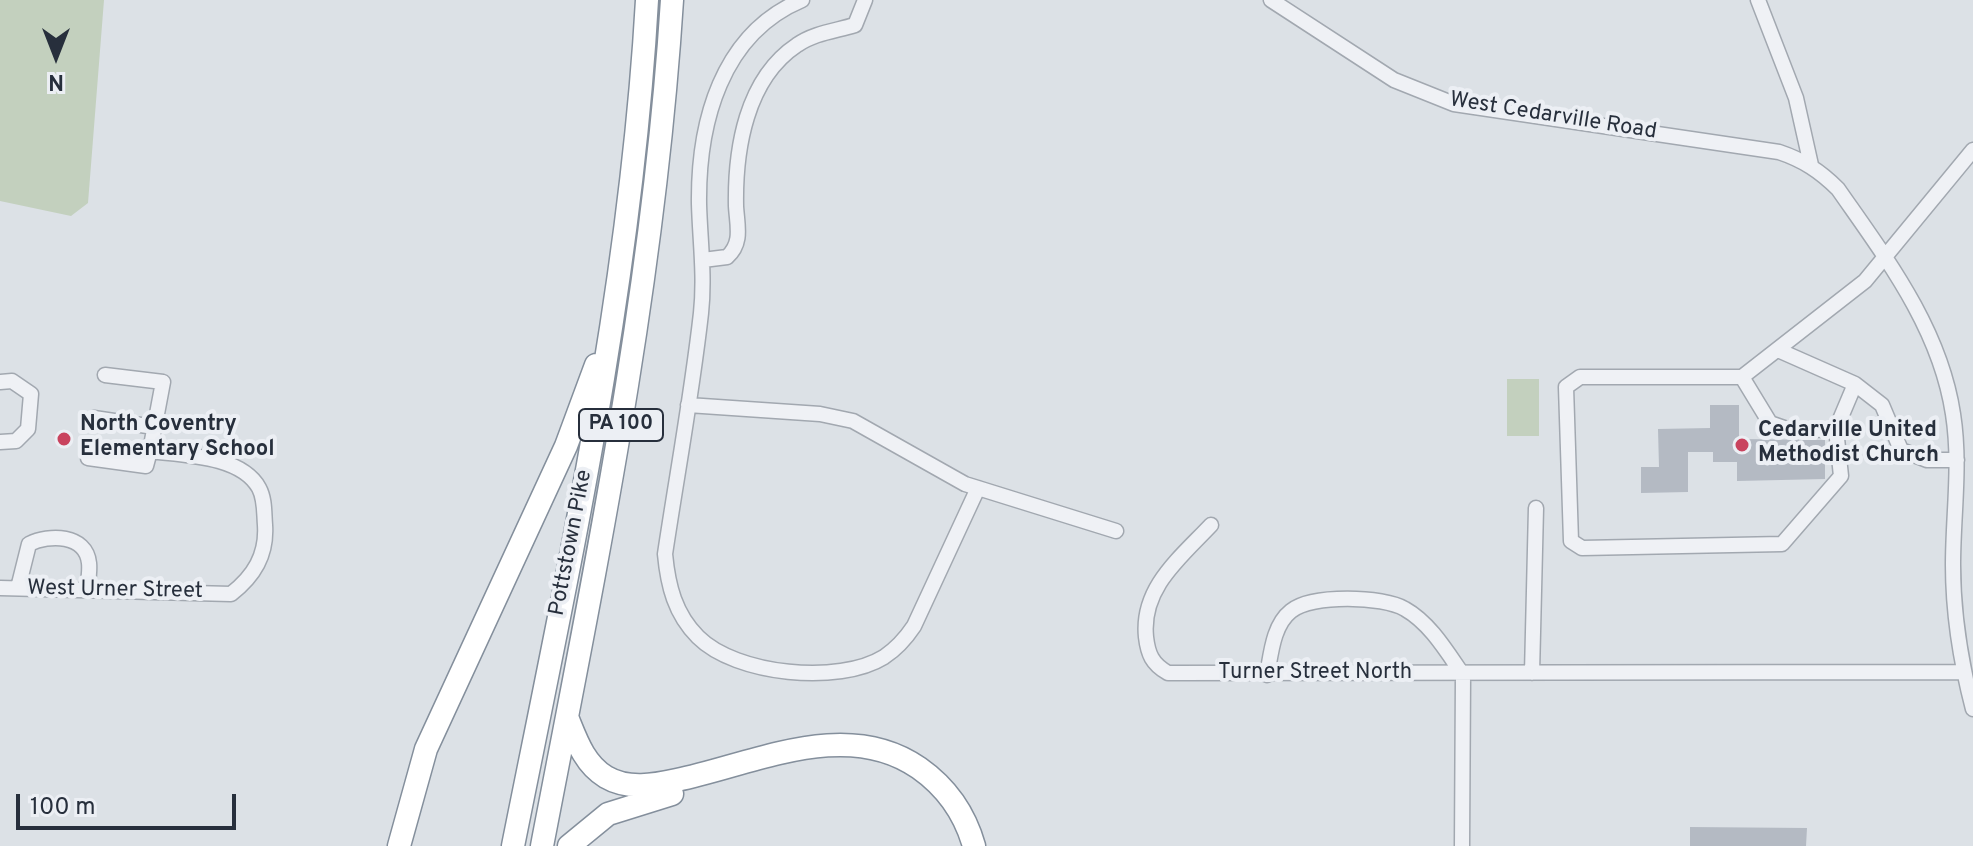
<!DOCTYPE html>
<style>
body{margin:0}
#map{position:relative;width:1973px;height:846px;overflow:hidden;background:#dce1e6;font-family:Overpass,sans-serif}
canvas{display:block}
.north{position:absolute;left:16px;top:16px;width:80px;height:80px;-webkit-text-stroke:6px #eceff4;paint-order:stroke;rotate:180deg;font-size:22px;font-weight:700;line-height:32px;text-align:center;color:#272f3c}
.north::after{content:'';display:block;margin:auto;width:28px;height:36px;background:#272f3c;clip-path:polygon(50% 0,100% 100%,50% 72%,0 100%)}
.scale{position:absolute;left:16px;top:794px;width:220px;height:36px;box-sizing:border-box;border:4px solid #272f3c;border-top:0;padding-left:10px;font-size:24px;line-height:28px;white-space:nowrap;color:#272f3c;-webkit-text-stroke:6px #eceff4;paint-order:stroke}
</style>
<div id="map">
<canvas width="1973" height="846"></canvas>
<div class="north">N</div>
<div class="scale">100 m</div>
</div>
<script>
const ctx = document.querySelector('canvas').getContext('2d');
ctx.lineJoin = 'round';
function fillPath(path, color) {
  ctx.fillStyle = color;
  ctx.fill(path, 'evenodd');
}
function strokePath(path, color, width, dash) {
  ctx.strokeStyle = color;
  ctx.lineWidth = width;
  ctx.lineCap = dash ? 'butt' : 'round';
  ctx.setLineDash(dash || []);
  ctx.stroke(path);
}
function drawText(font, color, halo, rows, align = 'center') {
  ctx.font = font + ' Overpass,sans-serif';
  ctx.lineWidth = 8;
  ctx.setLineDash([]);
  ctx.textBaseline = 'middle';
  ctx.strokeStyle = halo;
  ctx.fillStyle = color;
  for (const [text, x, y, turn = 0] of rows) {
    ctx.save();
    ctx.translate(x, y);
    ctx.rotate((+turn || 0) * Math.PI / 180);
    ctx.textAlign = isNaN(turn) ? turn : align;
    if (halo) ctx.strokeText(text, 0, 0);
    ctx.fillText(text, 0, 0);
    ctx.restore();
  }
}
fillPath(new Path2D(`
 M 0,0 L 104,0 L 88,203 L 71,216 L 0,201 Z
 M 1507,379 L 1539,379 L 1539,436 L 1507,436 Z`), '#c3d0be');
fillPath(new Path2D(`
 M 1710,405 L 1739,405 L 1739,439 L 1825,440 L 1825,479 L 1737,481 L 1737,462 L 1713,462 L 1713,452 L 1688,452 L 1688,492 L 1641,493 L 1641,467 L 1659,467 L 1658,429 L 1710,428 Z
 M 1690,827 L 1807,828 L 1806,846 L 1690,846 Z`), '#b4bac3');
const minor = new Path2D(`
 M 802,0 C 721,34 698,123 699,204 C 700,240 705,276 701,313 C 692,394 677,474 665,554 C 668,586 675,614 698,637 C 736,675 839,685 884,657 C 896,649 906,638 914,626 L 978,488
 M 1271,0 L 1394,80 L 1454,104 L 1779,152 C 1803,160 1820,171 1838,189 C 1886,258 1940,328 1953,414 C 1961,465 1953,514 1953,565 C 1953,614 1961,663 1973,709
 M 1758,0 L 1796,98 L 1811,165
 M 703,260 L 727,257 C 743,243 737,225 736,206 C 735,149 746,79 797,45 C 814,33 835,31 855,25 L 865,0
 M 1778,350 L 1855,384 L 1882,405 L 1901,450 L 1927,460 L 1957,460
 M 1742,377 L 1770,423 L 1793,431 L 1836,429
 M 0,382 L 12,381 L 31,394 L 28,429 L 16,441 L 0,442
 M 1855,384 L 1836,429 L 1841,476 L 1782,544 L 1582,548 L 1571,541 L 1566,387 L 1580,377 L 1742,377 L 1865,281 L 1973,150
 M 688,405 L 820,414 L 853,421 L 965,484 L 1116,531
 M 94,418 L 154,427
 M 88,458 L 146,466 L 150,451
 M 1211,525 C 1180,558 1141,588 1146,637 C 1148,654 1152,664 1168,673 L 1963,672
 M 0,588 L 231,594 C 254,576 267,555 265,525 C 264,513 265,499 259,488 C 241,455 182,455 150,451 L 163,382 L 105,375
 M 18,588 L 29,544 C 49,534 86,534 89,563 C 90,572 88,582 87,590
 M 1532,673 L 1536,508
 M 1267,675 C 1271,654 1273,625 1291,611 C 1312,594 1383,596 1405,609 C 1430,623 1447,652 1463,675
 M 1462,846 L 1463,675`);
const highway = new Path2D(`
 M 567,717 C 576,739 584,764 606,777 C 628,790 654,785 677,780 C 754,764 846,717 919,768 C 946,787 965,814 974,846
 M 399,846 L 426,749 L 566,446 L 596,365
 M 513,846 C 569,566 631,286 647,0
 M 542,846 C 596,565 654,286 672,0
 M 569,846 L 608,814 L 672,794`);
strokePath(minor, '#a2a8b0', 17);
strokePath(highway, '#848f9c', 25);
strokePath(minor, '#eff1f5', 14);
strokePath(highway, '#fff', 22);
for (const [x, y, r, color] of [
 [64,439,8,"#c9435e"],
 [1742,445,8,"#c9435e"]
]) {
  const dot = new Path2D();
  dot.arc(x, y, r, 0, 2 * Math.PI);
  ctx.fillStyle = color;
  ctx.fill(dot);
  strokePath(dot, '#eceff4', 3);
}
for (const [x, y, w] of [
 [621,425,84]
]) {
  const box = new Path2D();
  box.roundRect(x - w / 2, y - 16, w, 32, 6);
  ctx.fillStyle = '#eceff4';
  ctx.fill(box);
  strokePath(box, '#272f3c', 2);
}
drawText('bold 20px', '#272f3c', null, [
 ["PA 100",621,425]
]);
drawText('22px', '#272f3c', '#eceff4', [
 ["West Cedarville Road",1553,117,9],
 ["Pottstown Pike",572,543,-79],
 ["West Urner Street",115,591,1],
 ["Turner Street North",1315,674]
]);
drawText('bold 22px', '#272f3c', '#eceff4', [
 ["North Coventry",80,426],
 ["Elementary School",80,451],
 ["Cedarville United",1758,432],
 ["Methodist Church",1758,457]
], 'left');
</script>
